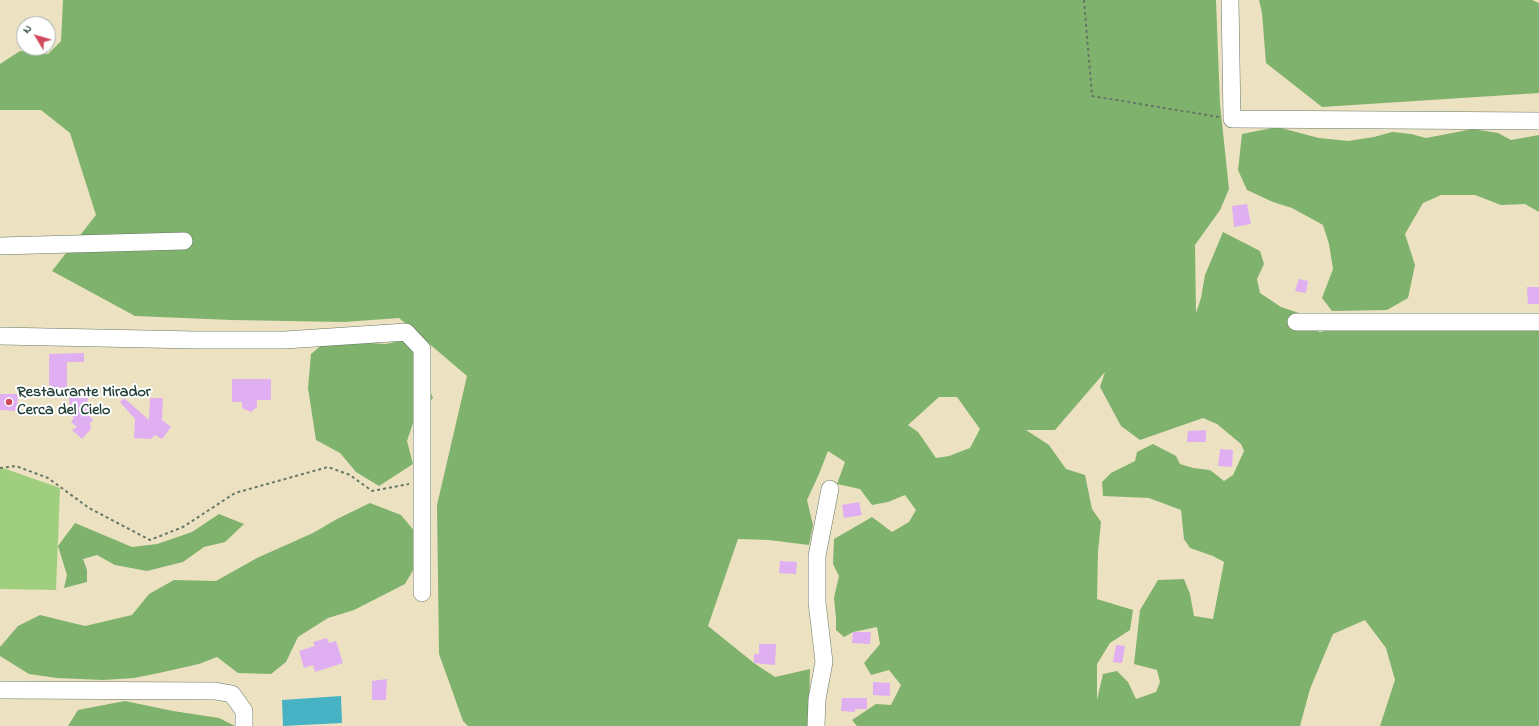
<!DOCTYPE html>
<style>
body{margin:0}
#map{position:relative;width:1539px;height:726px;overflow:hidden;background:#ece2c1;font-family:"Indie Flower",sans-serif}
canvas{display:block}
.north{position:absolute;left:16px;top:16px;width:40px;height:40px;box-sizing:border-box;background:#fff;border:1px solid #a5b1ae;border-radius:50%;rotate:308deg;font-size:11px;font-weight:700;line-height:16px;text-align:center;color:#1f3d34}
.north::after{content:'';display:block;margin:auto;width:14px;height:18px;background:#d1495b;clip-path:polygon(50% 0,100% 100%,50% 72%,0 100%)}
</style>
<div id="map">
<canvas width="1539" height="726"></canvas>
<div class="north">N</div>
</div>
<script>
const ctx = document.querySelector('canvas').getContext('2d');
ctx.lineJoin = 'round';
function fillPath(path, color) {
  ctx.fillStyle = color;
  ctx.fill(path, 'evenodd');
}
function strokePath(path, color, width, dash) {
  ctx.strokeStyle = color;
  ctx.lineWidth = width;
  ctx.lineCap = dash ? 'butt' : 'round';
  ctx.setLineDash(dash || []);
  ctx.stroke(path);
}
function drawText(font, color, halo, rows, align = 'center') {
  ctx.font = font + ' "Indie Flower",sans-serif';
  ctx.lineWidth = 4;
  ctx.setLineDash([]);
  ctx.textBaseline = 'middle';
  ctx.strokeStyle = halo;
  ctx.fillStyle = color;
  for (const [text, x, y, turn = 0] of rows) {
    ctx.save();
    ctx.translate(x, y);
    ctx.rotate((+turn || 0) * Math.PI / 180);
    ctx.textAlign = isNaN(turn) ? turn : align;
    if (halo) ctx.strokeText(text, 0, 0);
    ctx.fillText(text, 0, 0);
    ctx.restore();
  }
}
fillPath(new Path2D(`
 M 0,467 L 60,488 L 56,590 L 0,589 Z`), '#9fcf7e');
fillPath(new Path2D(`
 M 63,0 L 1216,0 L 1220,104 L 1229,189 L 1220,210 L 1195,245 L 1196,313 L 1201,298 L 1205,275 L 1223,232 L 1260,251 L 1264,264 L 1257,279 L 1260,293 L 1281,307 L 1305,315 L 1319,332 L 1351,326 L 1471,329 L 1496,331 L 1539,326 L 1539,726 L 1380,726 L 1395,680 L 1386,648 L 1365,620 L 1333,634 L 1310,689 L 1300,726 L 857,726 L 852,720 L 876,704 L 891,705 L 901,685 L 889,670 L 871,675 L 864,663 L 880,644 L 877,627 L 853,632 L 844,637 L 836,630 L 836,618 L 834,598 L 839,576 L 833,564 L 834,539 L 872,517 L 892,532 L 909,522 L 916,510 L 905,495 L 888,502 L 872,505 L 860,489 L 837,484 L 845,462 L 828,451 L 819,474 L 807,500 L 813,525 L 809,545 L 769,540 L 738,539 L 708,626 L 754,663 L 775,677 L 810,669 L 809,716 L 810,726 L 468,726 L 463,721 L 439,654 L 437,505 L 467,376 L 399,318 L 344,322 L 232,320 L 135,316 L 52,271 L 96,215 L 70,133 L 41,110 L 0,110 L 0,64 L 20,51 L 48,54 L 61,41 ZM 1105,372 L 1100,387 L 1121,426 L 1140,440 L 1203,418 L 1217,424 L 1241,444 L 1244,451 L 1233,475 L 1224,481 L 1210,470 L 1193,468 L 1180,464 L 1176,456 L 1153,444 L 1137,452 L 1135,461 L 1111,473 L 1102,482 L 1103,496 L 1149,498 L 1181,510 L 1184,539 L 1190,548 L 1213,556 L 1224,562 L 1213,619 L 1194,616 L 1190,594 L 1184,579 L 1158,580 L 1140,610 L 1134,664 L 1157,670 L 1160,682 L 1156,692 L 1136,699 L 1128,682 L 1117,671 L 1103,674 L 1097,700 L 1097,664 L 1110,643 L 1130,630 L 1133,610 L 1097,599 L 1098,552 L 1101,522 L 1092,509 L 1085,475 L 1066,469 L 1049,445 L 1026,430 L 1055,430 ZM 939,397 L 957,397 L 980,429 L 970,448 L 949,456 L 936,458 L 918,432 L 908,425 Z
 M 1259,0 L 1532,0 L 1539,3 L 1539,93 L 1322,107 L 1266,63 L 1262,13 Z
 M 1277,127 L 1319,138 L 1348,141 L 1374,137 L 1392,132 L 1411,134 L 1426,138 L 1473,129 L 1498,133 L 1511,140 L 1539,135 L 1539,212 L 1525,204 L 1501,205 L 1475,195 L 1441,195 L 1423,203 L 1405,234 L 1415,265 L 1408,298 L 1387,310 L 1332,311 L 1322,298 L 1333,269 L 1329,244 L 1323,225 L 1292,208 L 1273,202 L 1247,190 L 1238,170 L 1242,134 Z
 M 411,339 L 426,381 L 433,398 L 414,420 L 407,441 L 413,464 L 379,486 L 356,472 L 340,453 L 316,440 L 308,388 L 311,354 L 328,340 L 385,344 Z
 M 370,503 L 401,515 L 416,533 L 423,553 L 405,584 L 354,610 L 328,618 L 298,637 L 286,662 L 271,674 L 238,673 L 217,657 L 199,664 L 159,673 L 134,678 L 103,680 L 57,678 L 29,674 L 0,656 L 0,647 L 18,626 L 40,615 L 85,626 L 132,615 L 149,594 L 174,580 L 216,581 L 257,558 L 313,533 L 337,519 Z
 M 219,514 L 244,524 L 225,542 L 204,547 L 183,562 L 147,571 L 115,565 L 97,555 L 83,559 L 87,570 L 87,582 L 64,588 L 67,575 L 58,546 L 75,523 L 132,547 L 157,544 L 192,532 Z
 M 125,701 L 173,711 L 219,718 L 235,726 L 68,726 L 78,710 Z`), '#7fb26d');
fillPath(new Path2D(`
 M 341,696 L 342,723 L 283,726 L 282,700 Z`), '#47b2c4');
fillPath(new Path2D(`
 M 1247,204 L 1251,224 L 1234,227 L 1232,206 Z
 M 1299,279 L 1308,281 L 1306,293 L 1295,291 Z
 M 1527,287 L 1539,287 L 1539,304 L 1528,304 Z
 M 84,353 L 84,362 L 67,362 L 67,388 L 49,388 L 49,354 Z
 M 232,379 L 271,379 L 271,400 L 257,400 L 257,407 L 251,412 L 242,408 L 242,402 L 232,402 Z
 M 81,392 L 81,398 L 88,397 L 87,407 L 95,411 L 90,416 L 93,420 L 90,423 L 91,429 L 82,439 L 72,430 L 77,427 L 71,422 L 74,418 L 70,414 L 69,393 Z
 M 0,394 L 18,394 L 17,411 L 0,410 Z
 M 124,398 L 149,420 L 150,398 L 163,398 L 162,420 L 171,427 L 162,439 L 155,435 L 151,439 L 134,438 L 135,419 L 120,402 Z
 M 1206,430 L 1206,442 L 1187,442 L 1188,431 Z
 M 1220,449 L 1233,450 L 1232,467 L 1218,466 Z
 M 859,502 L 862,515 L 844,518 L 842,505 Z
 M 780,561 L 797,562 L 796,574 L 779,573 Z
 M 853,632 L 871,632 L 870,644 L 852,643 Z
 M 327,638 L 329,643 L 336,641 L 343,663 L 315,672 L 313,665 L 304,668 L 299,651 L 315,646 L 313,642 Z
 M 759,644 L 776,644 L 775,665 L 754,663 L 754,654 L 759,654 Z
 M 1116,645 L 1125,646 L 1122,663 L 1113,662 Z
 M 387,679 L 386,700 L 372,700 L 372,681 Z
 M 873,682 L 890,683 L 890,696 L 873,695 Z
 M 842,698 L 867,698 L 867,709 L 855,709 L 855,712 L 841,711 Z`), '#dfaff1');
const minor = new Path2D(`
 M 1230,0 L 1232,119 L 1539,121
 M 0,246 L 184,241
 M 1296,322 L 1539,322
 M 0,336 L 196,340 L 285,340 L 406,332 L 422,349 L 422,593
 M 0,690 L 215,691 L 232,694 L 244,711 L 244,726
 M 816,726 L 817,699 L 824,662 L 817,602 L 817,556 L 830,489`);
strokePath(minor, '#677765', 18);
strokePath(new Path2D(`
 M 1084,0 L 1092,96 L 1219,117
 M 0,468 L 16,466 L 48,478 L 89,508 L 150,540 L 183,527 L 235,493 L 328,467 L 350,475 L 372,491 L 409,484`), '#677765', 2, [3, 3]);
strokePath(minor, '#fff', 17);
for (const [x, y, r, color] of [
 [9,402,4,"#d1495b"]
]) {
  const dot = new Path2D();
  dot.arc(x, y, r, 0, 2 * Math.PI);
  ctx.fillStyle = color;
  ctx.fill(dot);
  strokePath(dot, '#fff', 1.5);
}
drawText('bold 16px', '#1f3d34', '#fff', [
 ["Restaurante Mirador",17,393],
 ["Cerca del Cielo",17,411]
], 'left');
</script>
